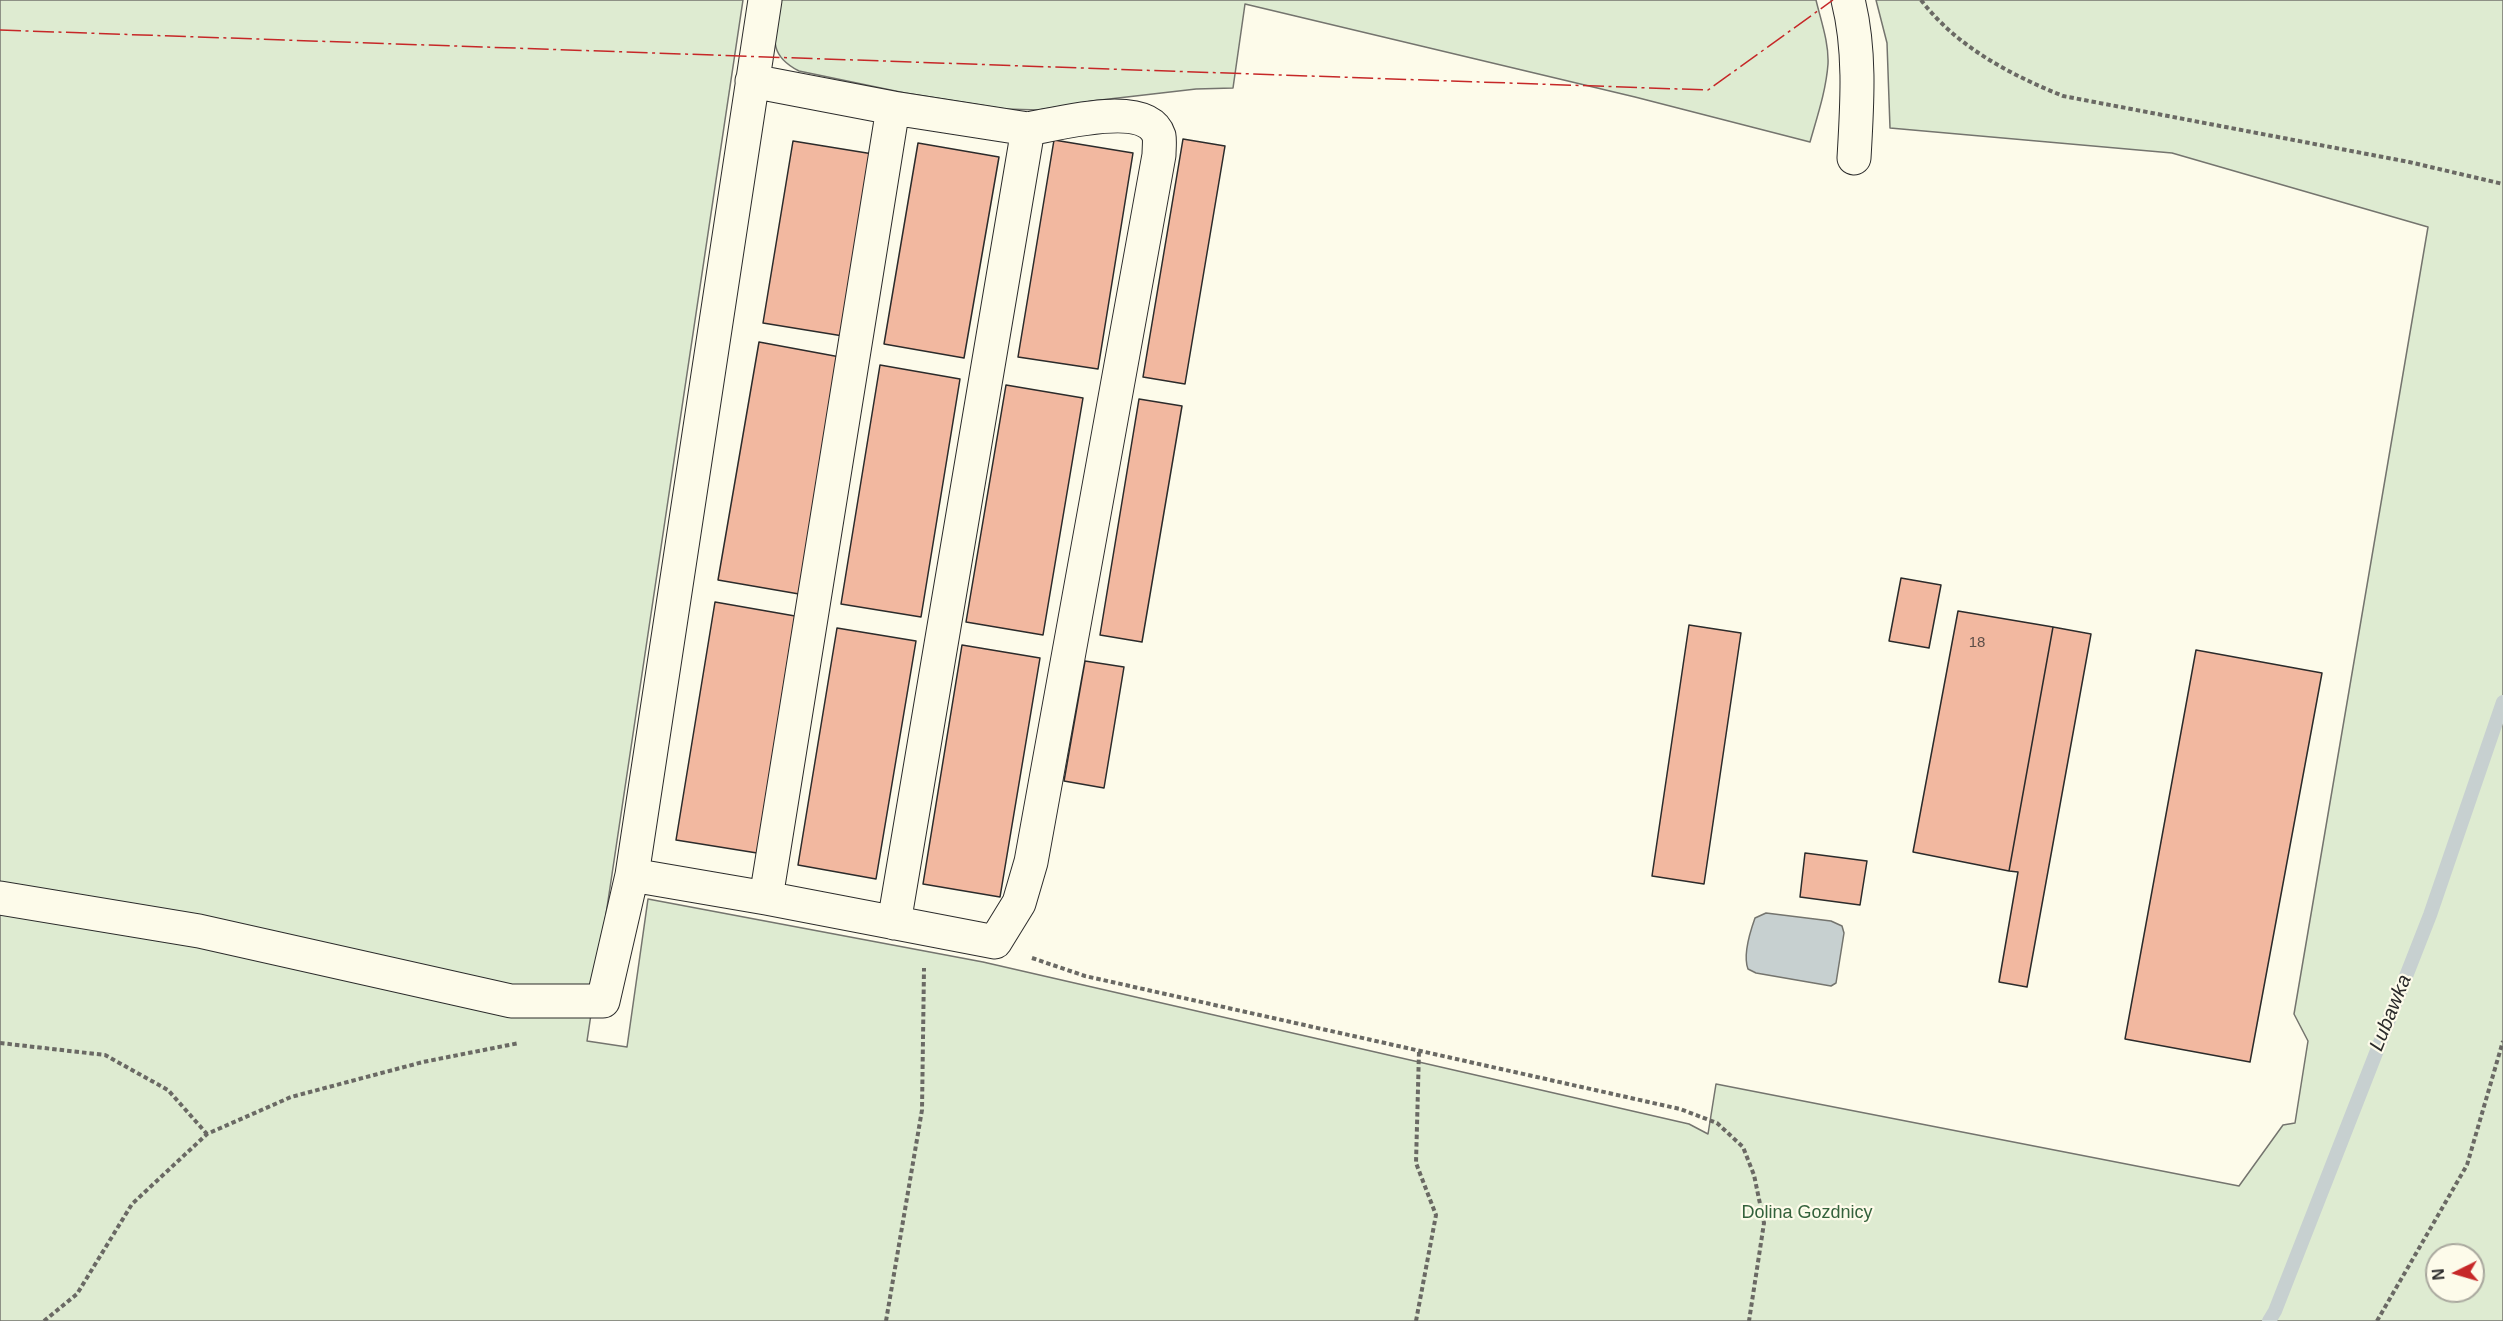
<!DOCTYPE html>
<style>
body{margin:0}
#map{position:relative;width:2503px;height:1321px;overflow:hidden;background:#fdfbea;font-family:Helvetica,sans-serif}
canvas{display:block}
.north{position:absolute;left:2425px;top:1243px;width:60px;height:60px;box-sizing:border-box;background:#fdfbea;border:2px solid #a9a89e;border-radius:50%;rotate:265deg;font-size:16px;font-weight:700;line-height:24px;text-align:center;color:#2b2b2b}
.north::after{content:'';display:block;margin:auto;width:21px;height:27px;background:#c62828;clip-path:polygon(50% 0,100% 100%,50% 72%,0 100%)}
</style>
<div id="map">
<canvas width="2503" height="1321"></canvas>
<div class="north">N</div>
</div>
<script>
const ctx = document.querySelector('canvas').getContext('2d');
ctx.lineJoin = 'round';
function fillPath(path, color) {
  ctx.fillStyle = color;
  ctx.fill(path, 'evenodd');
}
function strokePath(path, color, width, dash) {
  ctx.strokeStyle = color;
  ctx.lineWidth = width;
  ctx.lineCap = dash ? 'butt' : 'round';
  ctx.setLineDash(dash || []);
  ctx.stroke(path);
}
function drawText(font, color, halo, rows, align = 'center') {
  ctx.font = font + ' Helvetica,sans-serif';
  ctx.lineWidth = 4.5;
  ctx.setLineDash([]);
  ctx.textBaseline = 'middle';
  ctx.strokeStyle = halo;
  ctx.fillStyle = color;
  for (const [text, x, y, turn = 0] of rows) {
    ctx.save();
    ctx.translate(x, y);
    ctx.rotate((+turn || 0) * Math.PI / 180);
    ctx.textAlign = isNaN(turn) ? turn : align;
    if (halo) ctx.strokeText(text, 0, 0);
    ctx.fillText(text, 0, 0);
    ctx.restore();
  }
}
const green = new Path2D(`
 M 0,0 L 743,0 L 587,1041 L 627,1047 L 648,899 L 983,962 L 1689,1124 L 1708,1134 L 1716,1084 L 2239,1186 L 2283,1125 L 2295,1123 L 2308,1041 L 2294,1014 L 2428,227 L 2172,153 L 1890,128 L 1887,43 L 1876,0 L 2503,0 L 2503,1321 L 0,1321 ZM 2437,1255 L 2473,1255 L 2473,1291 L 2437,1291 Z
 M 781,0 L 1816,0 C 1821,21 1829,43 1828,64 C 1826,91 1817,117 1810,142 L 1635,97 L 1245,4 L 1233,88 L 1196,89 L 1092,101 L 1039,110 L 1005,109 L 905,93 L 799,71 C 764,53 776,33 781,0 Z`);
fillPath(green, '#deebd1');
strokePath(green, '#74746e', 1.5);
const water = new Path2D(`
 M 1766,913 L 1831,921 L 1842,926 L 1844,933 L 1836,983 L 1831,986 L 1756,973 L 1748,969 C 1743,956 1750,932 1755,918 Z`);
fillPath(water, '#c7d0d0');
strokePath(water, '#74746e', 1.5);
strokePath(new Path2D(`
 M 2269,1321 L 2275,1311 L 2430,915 L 2503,702`), '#c7d0d0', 14);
const building = new Path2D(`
 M 1183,139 L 1225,146 L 1185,384 L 1143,377 Z
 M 1054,140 L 1133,153 L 1098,369 L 1018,357 Z
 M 793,141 L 873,154 L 843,336 L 763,323 Z
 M 918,143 L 999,157 L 964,358 L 884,344 Z
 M 759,342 L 840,357 L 799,594 L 718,580 Z
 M 880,365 L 960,379 L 921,617 L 841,604 Z
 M 1006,385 L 1083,398 L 1043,635 L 966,622 Z
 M 1139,399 L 1182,406 L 1142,642 L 1100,635 Z
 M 1901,578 L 1941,585 L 1929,648 L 1889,641 Z
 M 715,602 L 795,616 L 757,853 L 676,840 Z
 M 1958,611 L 2053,627 L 2009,871 L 1913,852 Z
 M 1689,625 L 1741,633 L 1704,884 L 1652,876 Z
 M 2053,627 L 2091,634 L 2027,987 L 1999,982 L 2018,872 L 2009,871 Z
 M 837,628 L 916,641 L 876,879 L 798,865 Z
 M 962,645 L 1040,658 L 1000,897 L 923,884 Z
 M 2196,650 L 2322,673 L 2250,1062 L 2125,1039 Z
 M 1085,661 L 1124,667 L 1104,788 L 1064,781 Z
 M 1805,853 L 1867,861 L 1860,905 L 1800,897 Z`);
fillPath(building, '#f2b8a0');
strokePath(building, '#2b2b2b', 1.5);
const minor = new Path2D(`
 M 1848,0 C 1861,51 1857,106 1854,158
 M 752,81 L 893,108 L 766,898
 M 893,108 L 1028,129 L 894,923
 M 632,875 L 766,898 L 995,942 L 1019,903 L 1031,862 L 1159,155 C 1159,149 1160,141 1159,136 C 1147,99 1057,124 1028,129
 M 0,898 L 199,931 L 511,1001 L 603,1001 L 632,875 L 765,0`);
strokePath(minor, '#2b2b2b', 35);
strokePath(new Path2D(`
 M 1921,0 C 1957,47 2009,74 2063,96 L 2409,162 L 2503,184
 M 1032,958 L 1085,976 L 1680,1109 L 1717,1123 L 1743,1147 L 1754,1175 L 1764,1223 L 1749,1321
 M 0,1043 L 105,1055 L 168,1090 L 207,1134
 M 44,1321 L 77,1294 L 132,1204 L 207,1134 L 291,1097 L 423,1062 L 519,1043
 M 886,1321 L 922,1110 L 924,968
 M 1416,1321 L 1436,1215 L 1416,1163 L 1419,1051
 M 2377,1321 L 2467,1165 L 2503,1041`), '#6a6964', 4, [4.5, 3]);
strokePath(minor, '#fdfbea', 33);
strokePath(new Path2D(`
 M 0,30 L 1708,90 L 1833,0`), '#c62828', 1.5, [21, 4.5, 3, 4.5]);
drawText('15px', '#5d4e48', null, [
 ["18",1977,643]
]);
drawText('18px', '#34623c', '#fdfbea', [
 ["Dolina Gozdnicy",1807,1213]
]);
drawText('italic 20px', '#2b2b2b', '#fdfbea', [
 ["Lubawka",2391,1013,-68]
]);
</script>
